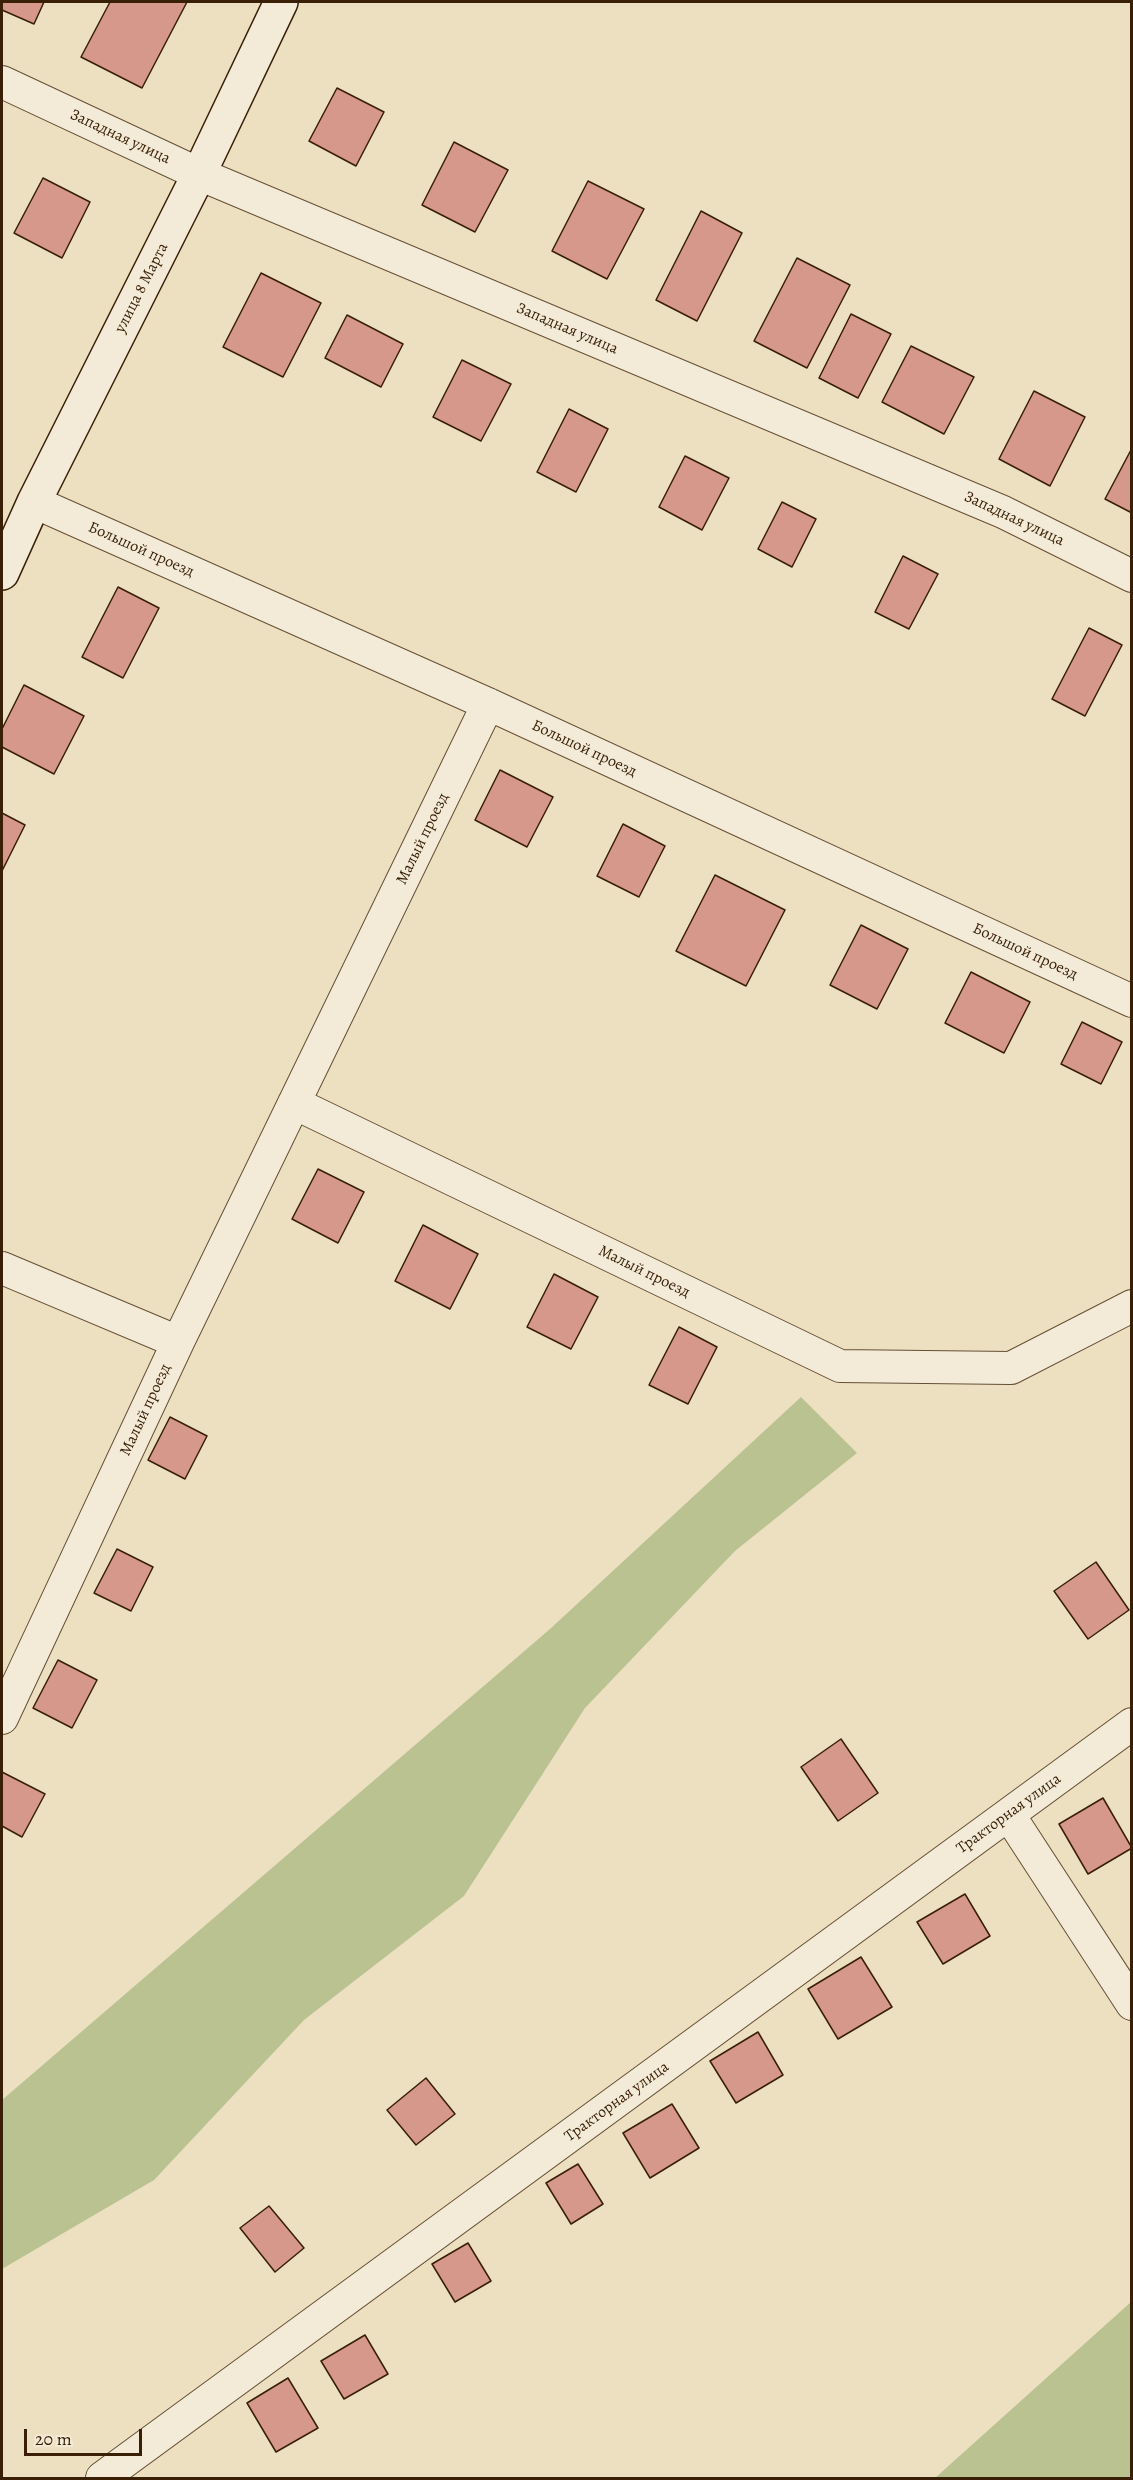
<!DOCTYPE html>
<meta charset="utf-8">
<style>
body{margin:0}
#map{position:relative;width:1133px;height:2480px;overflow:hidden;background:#ede0c1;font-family:Alegreya,serif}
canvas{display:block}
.frame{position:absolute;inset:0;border:3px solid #381f06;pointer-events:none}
.scale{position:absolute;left:24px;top:2429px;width:118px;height:27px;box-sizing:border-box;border:3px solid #381f06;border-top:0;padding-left:8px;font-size:18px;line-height:21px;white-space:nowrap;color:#381f06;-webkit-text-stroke:4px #f3ebd7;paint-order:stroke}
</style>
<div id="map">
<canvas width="1133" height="2480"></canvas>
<div class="frame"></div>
<div class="scale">20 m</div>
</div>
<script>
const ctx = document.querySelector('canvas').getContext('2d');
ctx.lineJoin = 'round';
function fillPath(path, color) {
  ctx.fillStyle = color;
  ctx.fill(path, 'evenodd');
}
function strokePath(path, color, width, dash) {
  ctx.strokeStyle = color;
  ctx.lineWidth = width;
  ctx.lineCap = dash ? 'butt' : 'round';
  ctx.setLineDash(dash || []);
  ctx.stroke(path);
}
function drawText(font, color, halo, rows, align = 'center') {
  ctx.font = font + ' Alegreya,serif';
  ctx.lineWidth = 6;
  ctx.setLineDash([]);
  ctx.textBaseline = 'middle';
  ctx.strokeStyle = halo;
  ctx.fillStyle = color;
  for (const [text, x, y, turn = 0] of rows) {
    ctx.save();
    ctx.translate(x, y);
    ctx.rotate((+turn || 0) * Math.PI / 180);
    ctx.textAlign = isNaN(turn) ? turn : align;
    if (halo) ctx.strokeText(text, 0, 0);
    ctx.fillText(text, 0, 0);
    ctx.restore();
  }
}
fillPath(new Path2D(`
 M 801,1397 L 857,1453 L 735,1551 L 585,1708 L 464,1896 L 304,2020 L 154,2180 L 2,2269 L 2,2100 L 550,1629 Z
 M 1131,2302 L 1131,2478 L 935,2478 Z`), '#bac292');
const building = new Path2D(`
 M 2,2 L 44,2 L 34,24 L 2,10 Z
 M 110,2 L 187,2 L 142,88 L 81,57 Z
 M 337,88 L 384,112 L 356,166 L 309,141 Z
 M 454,142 L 508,170 L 475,232 L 422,205 Z
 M 43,178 L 90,202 L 62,258 L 14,233 Z
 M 588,181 L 644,209 L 607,279 L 552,251 Z
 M 701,211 L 742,233 L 697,321 L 656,300 Z
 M 797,258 L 850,285 L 807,368 L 754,341 Z
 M 261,273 L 321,303 L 283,377 L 223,347 Z
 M 851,314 L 891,334 L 858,398 L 819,378 Z
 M 347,315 L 403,344 L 381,387 L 325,358 Z
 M 911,346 L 974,377 L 944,434 L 882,402 Z
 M 462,360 L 511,384 L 481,441 L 433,417 Z
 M 1034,391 L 1085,417 L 1050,486 L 999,459 Z
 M 569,409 L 608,429 L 576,492 L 537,472 Z
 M 1132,448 L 1132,513 L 1105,499 Z
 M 685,456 L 729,478 L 702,530 L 659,507 Z
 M 782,502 L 816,519 L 792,567 L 758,549 Z
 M 903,556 L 938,574 L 909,629 L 875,612 Z
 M 118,587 L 159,608 L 123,678 L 82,657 Z
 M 1089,628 L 1122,645 L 1085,716 L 1052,699 Z
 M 24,685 L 84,716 L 54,774 L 2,747 L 2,729 Z
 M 500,770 L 553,797 L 527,847 L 475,820 Z
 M 2,813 L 25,825 L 2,871 Z
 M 623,824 L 665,846 L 639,897 L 597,876 Z
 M 715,875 L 785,910 L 746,986 L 676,951 Z
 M 861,925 L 908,949 L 877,1009 L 830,985 Z
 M 971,972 L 1030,1002 L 1004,1053 L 945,1023 Z
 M 1082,1022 L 1122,1042 L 1101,1084 L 1061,1064 Z
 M 318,1169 L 364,1192 L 338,1243 L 292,1219 Z
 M 423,1225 L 478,1254 L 450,1309 L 395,1281 Z
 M 554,1274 L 598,1297 L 571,1349 L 527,1327 Z
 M 679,1327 L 717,1347 L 688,1404 L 649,1385 Z
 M 170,1417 L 207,1436 L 185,1479 L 148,1460 Z
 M 117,1549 L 153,1567 L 131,1611 L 94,1593 Z
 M 1096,1562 L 1129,1610 L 1088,1639 L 1054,1591 Z
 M 58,1660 L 97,1680 L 72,1728 L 33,1708 Z
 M 841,1739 L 878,1793 L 838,1821 L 801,1767 Z
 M 2,1772 L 45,1794 L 22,1837 L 2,1826 Z
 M 1103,1798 L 1132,1848 L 1088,1874 L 1059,1824 Z
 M 965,1894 L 990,1936 L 943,1964 L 917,1922 Z
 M 861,1957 L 892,2007 L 838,2039 L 808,1989 Z
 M 758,2032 L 783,2075 L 736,2103 L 710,2061 Z
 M 426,2078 L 455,2114 L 416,2145 L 387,2110 Z
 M 672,2104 L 699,2148 L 650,2178 L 623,2133 Z
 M 578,2164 L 603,2204 L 571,2224 L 546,2183 Z
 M 269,2206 L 304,2248 L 275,2272 L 240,2228 Z
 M 468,2243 L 491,2281 L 455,2302 L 432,2264 Z
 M 365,2335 L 388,2374 L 344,2399 L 321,2361 Z
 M 288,2378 L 318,2428 L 276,2452 L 247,2403 Z`);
fillPath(building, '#d6988a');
strokePath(building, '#381f06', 1.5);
const street = new Path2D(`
 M 2,82 L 199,174 L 1003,512 L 1132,576
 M 34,502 L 488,704 L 1132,1001
 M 294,1103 L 840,1366 L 1011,1368 L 1132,1306
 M 2,1268 L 178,1342
 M 2,1718 L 178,1342 L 488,704
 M 1009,1815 L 1132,2004
 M 102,2478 L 1132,1724`);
const secondary = new Path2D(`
 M 2,573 L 34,502 L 199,174 L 281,2`);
strokePath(street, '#654f35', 34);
strokePath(secondary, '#381f06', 36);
strokePath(street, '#f3ebd7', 32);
strokePath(secondary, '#f3ebd7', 33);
drawText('16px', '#381f06', '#f3ebd7', [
 ["Западная улица",120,137,25],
 ["улица 8 Марта",142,288,-63],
 ["Западная улица",567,329,23],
 ["Западная улица",1014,519,25],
 ["Большой проезд",141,550,24],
 ["Большой проезд",584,749,25],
 ["Малый проезд",423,839,-64],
 ["Большой проезд",1025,952,25],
 ["Малый проезд",644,1272,26],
 ["Малый проезд",146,1410,-65],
 ["Тракторная улица",1009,1814,-36],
 ["Тракторная улица",617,2102,-36]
]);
</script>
